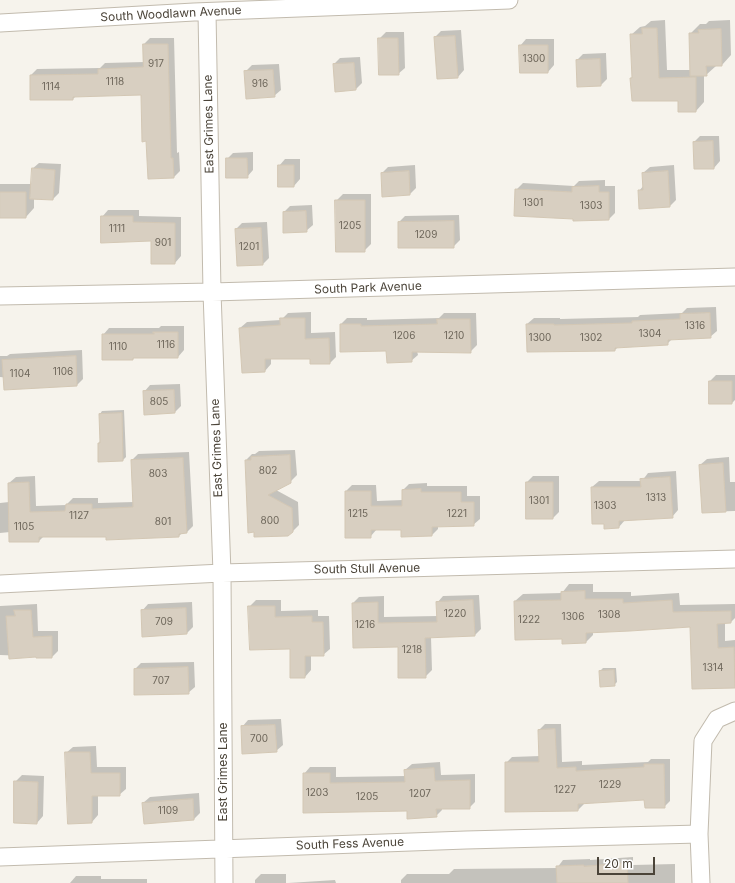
<!DOCTYPE html>
<style>
body{margin:0}
#map{position:relative;width:735px;height:883px;overflow:hidden;background:#f6f3ec;font-family:Inter,sans-serif}
canvas{display:block}
.scale{position:absolute;left:597px;top:857px;width:58px;height:18px;box-sizing:border-box;border:2px solid #4b4439;border-top:0;padding-left:5px;font-size:12px;line-height:14px;white-space:nowrap;color:#4b4439;-webkit-text-stroke:3px #fff;paint-order:stroke}
</style>
<div id="map">
<canvas width="735" height="883"></canvas>
<div class="scale">20 m</div>
</div>
<script>
const ctx = document.querySelector('canvas').getContext('2d');
ctx.lineJoin = 'round';
function fillPath(path, color) {
  ctx.fillStyle = color;
  ctx.fill(path, 'evenodd');
}
function strokePath(path, color, width, dash) {
  ctx.strokeStyle = color;
  ctx.lineWidth = width;
  ctx.lineCap = dash ? 'butt' : 'round';
  ctx.setLineDash(dash || []);
  ctx.stroke(path);
}
function drawText(font, color, halo, rows, align = 'center') {
  ctx.font = font + ' Inter,sans-serif';
  ctx.lineWidth = 3;
  ctx.setLineDash([]);
  ctx.textBaseline = 'middle';
  ctx.strokeStyle = halo;
  ctx.fillStyle = color;
  for (const [text, x, y, turn = 0] of rows) {
    ctx.save();
    ctx.translate(x, y);
    ctx.rotate((+turn || 0) * Math.PI / 180);
    ctx.textAlign = isNaN(turn) ? turn : align;
    if (halo) ctx.strokeText(text, 0, 0);
    ctx.fillText(text, 0, 0);
    ctx.restore();
  }
}
fillPath(new Path2D(`
 M 665,20 L 667,70 L 691,70 L 690,34 L 700,24 L 706,24 L 709,21 L 730,20 L 731,55 L 722,65 L 716,66 L 706,75 L 704,75 L 704,102 L 696,111 L 679,111 L 679,100 L 631,78 L 633,76 L 631,35 L 640,27 L 645,26 L 651,21 Z
 M 461,30 L 464,70 L 458,77 L 435,37 L 441,31 Z
 M 386,32 L 404,32 L 405,68 L 398,74 L 379,39 Z
 M 150,38 L 174,38 L 177,153 L 179,152 L 180,171 L 174,177 L 147,140 L 142,94 L 76,96 L 73,99 L 31,75 L 37,69 L 100,68 L 105,63 L 144,62 L 144,44 Z
 M 526,39 L 554,39 L 554,65 L 548,72 L 520,46 Z
 M 606,53 L 607,79 L 601,85 L 577,60 L 583,54 Z
 M 360,57 L 362,83 L 356,89 L 334,64 L 340,58 Z
 M 279,64 L 281,90 L 274,96 L 246,71 L 252,65 Z
 M 700,136 L 719,136 L 720,161 L 714,168 L 694,142 Z
 M 253,152 L 253,170 L 247,177 L 227,159 L 233,153 Z
 M 285,159 L 300,159 L 300,179 L 294,186 L 279,166 Z
 M 39,163 L 61,164 L 59,193 L 53,199 L 34,198 L 34,208 L 26,217 L 0,217 L 0,184 L 32,184 L 32,169 Z
 M 415,165 L 416,188 L 410,194 L 382,173 L 388,167 Z
 M 674,165 L 676,200 L 670,206 L 639,191 L 644,185 L 643,173 L 650,167 Z
 M 605,180 L 605,186 L 615,186 L 615,213 L 609,219 L 574,220 L 574,218 L 516,190 L 523,183 L 574,186 L 579,181 Z
 M 343,194 L 371,194 L 371,244 L 364,251 L 336,201 Z
 M 312,205 L 313,225 L 306,231 L 284,212 L 290,206 Z
 M 108,210 L 139,210 L 139,216 L 181,217 L 181,256 L 175,263 L 152,240 L 102,217 Z
 M 459,215 L 460,240 L 453,247 L 399,222 L 405,216 Z
 M 267,222 L 269,258 L 263,264 L 236,229 L 242,223 Z
 M 716,307 L 717,331 L 710,337 L 673,338 L 667,344 L 618,347 L 615,350 L 527,324 L 534,318 L 560,318 L 560,319 L 638,317 L 640,315 L 682,313 L 687,308 Z
 M 311,312 L 311,333 L 335,332 L 336,357 L 330,363 L 311,358 L 271,358 L 271,364 L 265,371 L 240,328 L 247,322 L 281,320 L 288,313 Z
 M 444,313 L 476,313 L 477,345 L 470,352 L 417,351 L 418,355 L 411,361 L 387,350 L 341,324 L 347,318 L 367,318 L 367,320 L 439,318 Z
 M 161,326 L 184,326 L 184,350 L 178,357 L 135,357 L 133,359 L 103,359 L 103,335 L 109,328 L 159,328 Z
 M 82,350 L 83,379 L 77,385 L 0,377 L 0,356 L 7,356 L 10,354 Z
 M 716,375 L 735,375 L 735,400 L 732,403 L 710,403 L 710,381 Z
 M 180,384 L 181,406 L 175,412 L 144,392 L 150,385 Z
 M 124,410 L 126,457 L 123,460 L 99,443 L 100,441 L 100,414 L 102,411 Z
 M 295,450 L 297,475 L 290,482 L 276,490 L 298,502 L 299,525 L 293,531 L 287,535 L 246,460 L 252,454 L 255,454 L 259,451 Z
 M 189,452 L 193,526 L 187,532 L 182,533 L 179,536 L 44,536 L 39,541 L 10,532 L 0,533 L 0,503 L 9,502 L 9,483 L 16,477 L 35,476 L 36,506 L 66,505 L 73,498 L 98,498 L 98,503 L 134,502 L 132,460 L 138,454 Z
 M 729,457 L 730,482 L 735,482 L 735,511 L 703,512 L 700,465 L 707,459 Z
 M 676,471 L 678,510 L 672,517 L 625,520 L 619,527 L 605,523 L 592,487 L 599,481 L 642,481 L 648,473 Z
 M 533,476 L 559,476 L 559,512 L 553,518 L 527,482 Z
 M 427,483 L 427,486 L 467,486 L 467,496 L 480,496 L 480,519 L 473,525 L 438,526 L 438,529 L 432,535 L 402,529 L 377,529 L 370,537 L 346,491 L 352,485 L 376,485 L 377,501 L 403,500 L 403,490 L 409,484 Z
 M 569,584 L 593,584 L 593,592 L 631,592 L 631,596 L 679,593 L 680,605 L 735,604 L 735,618 L 731,622 L 725,623 L 725,641 L 735,640 L 735,686 L 691,625 L 593,631 L 593,635 L 586,642 L 563,638 L 515,601 L 523,594 L 562,593 Z
 M 479,595 L 481,629 L 475,635 L 431,637 L 432,670 L 425,677 L 399,646 L 353,603 L 359,597 L 384,596 L 384,617 L 437,616 L 437,603 L 443,596 Z
 M 256,600 L 281,600 L 281,611 L 318,610 L 318,616 L 329,616 L 330,649 L 323,655 L 311,655 L 311,670 L 305,677 L 291,648 L 249,607 Z
 M 192,602 L 193,627 L 187,633 L 142,611 L 148,604 Z
 M 37,604 L 38,631 L 58,631 L 58,651 L 52,657 L 0,655 L 0,606 Z
 M 194,662 L 195,687 L 188,693 L 135,669 L 141,663 Z
 M 603,668 L 616,668 L 617,682 L 614,685 L 600,671 Z
 M 281,719 L 283,745 L 276,751 L 242,727 L 248,720 Z
 M 545,724 L 561,724 L 562,762 L 582,761 L 582,765 L 648,762 L 651,759 L 670,759 L 670,801 L 664,807 L 645,799 L 584,802 L 584,804 L 578,810 L 506,811 L 506,763 L 512,757 L 540,756 L 539,730 Z
 M 96,746 L 97,767 L 126,767 L 126,789 L 119,795 L 98,795 L 98,815 L 92,822 L 69,823 L 66,753 L 73,747 Z
 M 440,762 L 441,775 L 475,774 L 475,802 L 469,808 L 442,808 L 442,810 L 436,816 L 408,810 L 304,812 L 304,774 L 310,767 L 336,767 L 336,777 L 406,776 L 405,770 L 412,764 Z
 M 22,775 L 44,776 L 43,816 L 37,823 L 15,782 Z
 M 199,793 L 200,813 L 194,819 L 144,823 L 143,803 L 150,797 Z
 M 633,857 L 633,865 L 675,864 L 675,883 L 401,883 L 401,880 L 407,874 L 449,874 L 454,869 L 557,868 L 563,860 L 590,859 L 590,860 Z
 M 261,874 L 286,874 L 286,883 L 255,883 L 255,880 Z
 M 76,876 L 101,876 L 101,879 L 147,879 L 147,883 L 70,883 Z
 M 335,880 L 336,883 L 288,883 Z`), '#0003');
const building = new Path2D(`
 M 642,28 L 657,28 L 659,78 L 696,77 L 696,112 L 678,112 L 678,101 L 632,101 L 630,78 L 632,78 L 630,34 L 642,34 Z
 M 721,29 L 722,66 L 706,66 L 707,76 L 690,76 L 689,33 L 699,33 L 698,30 Z
 M 455,36 L 458,78 L 437,79 L 434,37 Z
 M 378,38 L 398,38 L 399,75 L 379,75 Z
 M 143,44 L 168,44 L 171,158 L 173,158 L 174,178 L 148,179 L 146,141 L 142,142 L 141,95 L 73,97 L 73,100 L 30,100 L 30,75 L 98,74 L 98,69 L 143,67 Z
 M 519,45 L 548,45 L 548,73 L 520,73 Z
 M 600,59 L 601,86 L 577,87 L 576,60 Z
 M 354,63 L 356,90 L 335,92 L 333,64 Z
 M 273,70 L 275,97 L 246,99 L 244,71 Z
 M 713,141 L 714,169 L 694,169 L 693,142 Z
 M 226,158 L 247,158 L 248,178 L 226,178 Z
 M 278,165 L 294,165 L 294,187 L 278,187 Z
 M 32,168 L 55,170 L 53,200 L 30,199 Z
 M 409,171 L 410,195 L 382,197 L 381,173 Z
 M 668,171 L 670,207 L 639,209 L 638,190 L 643,190 L 642,173 Z
 M 599,186 L 599,192 L 609,192 L 609,220 L 573,221 L 573,219 L 514,216 L 515,189 L 572,192 L 572,187 Z
 M 0,192 L 26,192 L 26,218 L 0,218 Z
 M 335,200 L 365,200 L 365,252 L 336,252 Z
 M 306,211 L 307,232 L 283,233 L 283,212 Z
 M 101,216 L 133,216 L 133,222 L 175,223 L 175,264 L 151,264 L 151,241 L 101,243 Z
 M 454,221 L 454,248 L 398,248 L 398,222 Z
 M 261,228 L 263,265 L 237,266 L 235,229 Z
 M 710,313 L 711,338 L 668,340 L 668,345 L 615,348 L 615,351 L 527,352 L 526,324 L 554,324 L 554,325 L 632,323 L 632,321 L 680,319 L 680,314 Z
 M 280,318 L 305,318 L 305,339 L 329,338 L 330,364 L 310,364 L 310,359 L 265,359 L 265,372 L 242,373 L 239,328 L 280,325 Z
 M 437,319 L 470,319 L 471,353 L 412,352 L 412,362 L 387,363 L 386,351 L 340,352 L 340,324 L 361,324 L 361,326 L 437,324 Z
 M 153,332 L 178,332 L 178,358 L 133,358 L 133,360 L 102,360 L 102,334 L 154,334 Z
 M 76,356 L 77,386 L 4,390 L 2,360 Z
 M 709,381 L 732,381 L 732,404 L 709,404 Z
 M 174,390 L 175,413 L 144,415 L 143,391 Z
 M 122,413 L 123,461 L 98,462 L 98,443 L 100,443 L 99,414 Z
 M 290,455 L 291,483 L 268,495 L 292,508 L 293,532 L 288,536 L 254,537 L 254,532 L 248,533 L 245,460 L 251,460 L 251,457 Z
 M 183,458 L 187,533 L 179,534 L 179,537 L 106,540 L 106,537 L 39,537 L 39,542 L 9,542 L 8,483 L 29,482 L 30,512 L 65,511 L 66,504 L 92,504 L 92,509 L 133,507 L 131,460 Z
 M 723,463 L 726,512 L 702,513 L 699,465 Z
 M 670,477 L 673,518 L 619,521 L 619,528 L 604,529 L 604,524 L 592,524 L 591,487 L 641,487 L 640,479 Z
 M 526,482 L 553,482 L 553,519 L 526,519 Z
 M 421,489 L 421,492 L 461,492 L 461,502 L 474,502 L 474,526 L 432,527 L 432,536 L 401,537 L 401,530 L 371,530 L 371,538 L 345,538 L 345,491 L 371,491 L 371,506 L 402,506 L 402,490 Z
 M 585,591 L 585,599 L 623,599 L 623,603 L 672,600 L 673,612 L 731,611 L 731,623 L 717,624 L 718,648 L 734,647 L 735,688 L 692,689 L 690,627 L 630,631 L 586,633 L 586,643 L 562,644 L 562,639 L 515,640 L 514,601 L 561,600 L 561,592 Z
 M 473,600 L 475,636 L 425,638 L 426,678 L 398,678 L 398,647 L 353,648 L 352,603 L 378,602 L 378,623 L 437,622 L 436,602 Z
 M 248,606 L 275,606 L 275,617 L 312,616 L 312,622 L 323,622 L 324,656 L 305,656 L 305,678 L 290,678 L 290,649 L 250,650 Z
 M 186,608 L 187,634 L 142,637 L 141,610 Z
 M 14,610 L 31,610 L 33,637 L 52,636 L 52,658 L 36,658 L 36,657 L 9,659 L 6,616 L 15,616 Z
 M 188,667 L 189,694 L 134,695 L 134,669 Z
 M 614,670 L 615,686 L 600,687 L 599,671 Z
 M 275,725 L 277,752 L 242,754 L 241,726 Z
 M 555,729 L 557,768 L 576,767 L 576,771 L 644,767 L 644,764 L 664,764 L 665,808 L 645,808 L 644,800 L 578,804 L 578,811 L 505,812 L 505,762 L 539,762 L 538,730 Z
 M 65,752 L 90,752 L 91,773 L 120,773 L 120,796 L 92,796 L 92,823 L 68,824 Z
 M 434,768 L 435,781 L 470,780 L 470,809 L 436,809 L 437,817 L 407,819 L 407,811 L 303,813 L 303,773 L 330,773 L 330,783 L 405,782 L 404,770 Z
 M 14,781 L 38,782 L 37,824 L 14,823 Z
 M 193,799 L 194,820 L 144,824 L 142,803 Z
 M 627,863 L 628,883 L 557,883 L 556,866 L 584,865 L 584,866 Z`);
fillPath(building, '#d8cfc1');
strokePath(building, '#d3c7b4', 1);
const minor = new Path2D(`
 M 207,12 L 212,292 L 222,573 L 224,883
 M 0,23 L 194,12 L 509,0
 M 0,296 L 212,292 L 735,277
 M 0,584 L 222,573 L 735,559
 M 0,857 L 466,840 L 699,834
 M 701,883 L 699,834 L 703,741 L 717,719 L 735,711`);
strokePath(minor, '#c2bbae', 19);
strokePath(minor, '#fff', 17);
drawText('10px', '#6e675b', null, [
 ["1300",534,59],
 ["917",156,64],
 ["1118",115,82],
 ["916",260,84],
 ["1114",51,87],
 ["1301",533,203],
 ["1303",591,206],
 ["1205",350,226],
 ["1111",117,229],
 ["1209",426,235],
 ["901",163,243],
 ["1201",249,247],
 ["1316",695,326],
 ["1304",650,334],
 ["1206",404,336],
 ["1210",454,336],
 ["1300",540,338],
 ["1302",591,338],
 ["1116",166,345],
 ["1110",118,347],
 ["1106",63,372],
 ["1104",20,374],
 ["805",159,402],
 ["802",268,471],
 ["803",158,474],
 ["1313",656,498],
 ["1301",539,501],
 ["1303",605,506],
 ["1215",358,514],
 ["1221",457,514],
 ["1127",79,516],
 ["800",270,521],
 ["801",163,522],
 ["1105",24,527],
 ["1220",455,614],
 ["1308",609,615],
 ["1306",573,617],
 ["1222",529,620],
 ["709",164,622],
 ["1216",365,625],
 ["1218",412,650],
 ["1314",713,668],
 ["707",161,681],
 ["700",259,739],
 ["1229",610,785],
 ["1227",565,790],
 ["1203",317,793],
 ["1207",420,794],
 ["1205",367,797],
 ["1109",168,811]
]);
drawText('12px', '#4b4439', '#fff', [
 ["South Woodlawn Avenue",171,14,-3],
 ["East Grimes Lane",209,124,-91],
 ["South Park Avenue",368,288,-2],
 ["East Grimes Lane",217,448,-92],
 ["South Stull Avenue",367,569,-1],
 ["East Grimes Lane",223,772,-90],
 ["South Fess Avenue",350,844,-2]
]);
</script>
